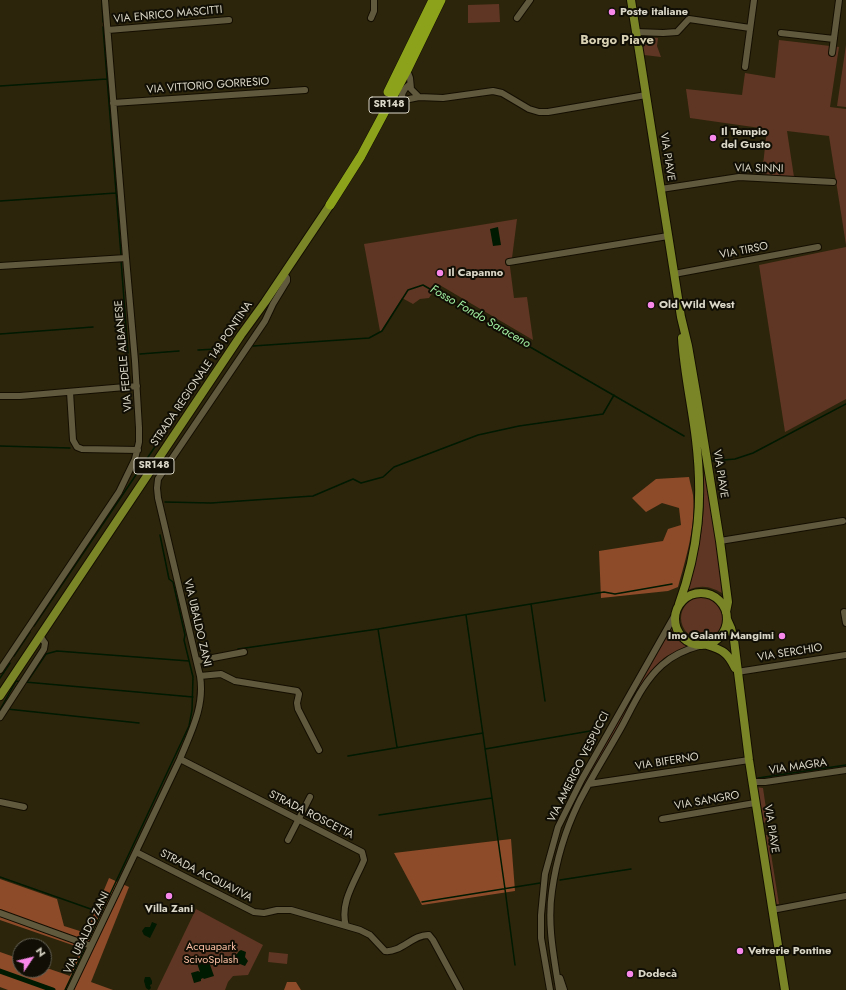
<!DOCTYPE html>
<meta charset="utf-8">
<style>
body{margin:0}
#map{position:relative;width:846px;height:990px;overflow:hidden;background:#2c250c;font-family:Jost,sans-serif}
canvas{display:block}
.north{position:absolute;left:12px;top:938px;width:40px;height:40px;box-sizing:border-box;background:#110f05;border:1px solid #625f53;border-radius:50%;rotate:55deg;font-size:11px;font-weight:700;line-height:16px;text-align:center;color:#dbd7c8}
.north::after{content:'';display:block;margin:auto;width:14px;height:18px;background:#f888ea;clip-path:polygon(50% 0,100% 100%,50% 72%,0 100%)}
</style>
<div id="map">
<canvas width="846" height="990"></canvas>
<div class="north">N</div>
</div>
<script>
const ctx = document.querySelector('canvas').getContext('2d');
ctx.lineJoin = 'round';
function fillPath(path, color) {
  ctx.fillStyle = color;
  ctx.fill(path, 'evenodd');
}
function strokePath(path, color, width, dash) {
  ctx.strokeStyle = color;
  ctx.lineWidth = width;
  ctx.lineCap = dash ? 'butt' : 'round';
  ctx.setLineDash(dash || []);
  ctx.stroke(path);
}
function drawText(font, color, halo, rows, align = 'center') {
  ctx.font = font + ' Jost,sans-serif';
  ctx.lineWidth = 4;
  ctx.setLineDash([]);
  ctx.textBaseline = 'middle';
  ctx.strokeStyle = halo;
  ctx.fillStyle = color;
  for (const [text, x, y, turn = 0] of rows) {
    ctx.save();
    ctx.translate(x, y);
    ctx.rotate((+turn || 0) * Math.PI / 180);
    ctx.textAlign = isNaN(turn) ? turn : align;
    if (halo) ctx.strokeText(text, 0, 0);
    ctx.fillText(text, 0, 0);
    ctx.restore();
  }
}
fillPath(new Path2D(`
 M 499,4 L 500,22 L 468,23 L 468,5 Z
 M 641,37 L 658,38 L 657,46 L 661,57 L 644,55 Z
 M 779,40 L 839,47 L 830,107 L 846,109 L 846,245 L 829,136 L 787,131 L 794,177 L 762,174 L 767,129 L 690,118 L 686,89 L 742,95 L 745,73 L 775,78 Z
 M 846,45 L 846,107 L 837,106 Z
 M 517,219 L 512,258 L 509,259 L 514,298 L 527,297 L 533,340 L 438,284 L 429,298 L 420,299 L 413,304 L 402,298 L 381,331 L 380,331 L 364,244 Z
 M 846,247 L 846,399 L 785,432 L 759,265 Z
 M 691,383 L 725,595 C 712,587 703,584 688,590 C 697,560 704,529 704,497 C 705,459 697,420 691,383 Z
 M681 618a21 21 0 1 1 42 0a21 21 0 1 1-42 0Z
 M 672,627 L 678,638 L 687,646 L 664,658 L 651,671 L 612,738 L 579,799 L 565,832 L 549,923 L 557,990 L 555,990 C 553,971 549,951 548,932 C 544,877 561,827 586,779 Z
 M 756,787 L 763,788 L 768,822 L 762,823 Z
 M 765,835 L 768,835 L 779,904 L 775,904 Z
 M 196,909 L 263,945 L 248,975 L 233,976 L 228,982 L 225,990 L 157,990 Z
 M 269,952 L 288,954 L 287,964 L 268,962 Z`), '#5f3623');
fillPath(new Path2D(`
 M 689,477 C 690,483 692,489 693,495 C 696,526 686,558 678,587 L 668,591 L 601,598 L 599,551 L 663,541 L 668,529 L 681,525 L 679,508 L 662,503 L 646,512 L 632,498 L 656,479 Z
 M 511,839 L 515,891 L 422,905 L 394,853 Z
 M 109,878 L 129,887 L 91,982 L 113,990 L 8,990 L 0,987 L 0,952 L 20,959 L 20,970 L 44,970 L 44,967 L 70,976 L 81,948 L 0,920 L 0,879 L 57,899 L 64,926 L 86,933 Z
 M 287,982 L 296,982 L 301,990 L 284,990 Z`), '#8d4b2a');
fillPath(new Path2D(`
 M 498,227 L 501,245 L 493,246 L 490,229 Z
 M 152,922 L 157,924 L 150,938 L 144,935 L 142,931 L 145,927 L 150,927 Z
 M 241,950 L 246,952 L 245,957 L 248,961 L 245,966 L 240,964 L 235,965 L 233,962 L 235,958 L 234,955 L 237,954 L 239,951 Z
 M 208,959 L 214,976 L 204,979 L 203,978 L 201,979 L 201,981 L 194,983 L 191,973 L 198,971 L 200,972 L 197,963 Z
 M 145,977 L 150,977 L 152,981 L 152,984 L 150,985 L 151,988 L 149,990 L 146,988 L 144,981 Z`), '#001901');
strokePath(new Path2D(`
 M 102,0 L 103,22
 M 103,27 L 121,255
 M 0,86 L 107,79
 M 0,201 L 116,193
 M 121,260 L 128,353
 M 0,334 L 93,327
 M 253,346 L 369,338 L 382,331 L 408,290 L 423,285 L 684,436
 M 198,350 L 217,349
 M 140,354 L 179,351
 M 0,446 L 70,448
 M 712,461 L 735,459 L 753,453 L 846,404
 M 165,502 L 211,503 L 313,496 L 353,479 L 361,483 L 383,477 L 394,467 L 478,435 L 519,426 L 603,414 L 614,395
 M 531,604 L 545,701
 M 466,615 L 505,889 L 515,965
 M 34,626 L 173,420
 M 378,629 L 397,747
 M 238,649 L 378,629 L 604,592 L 615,594 L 672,584
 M 14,656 L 30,632
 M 0,678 L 10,663
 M 25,682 L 193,697
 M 27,682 L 46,654 L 57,651 L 189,661
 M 7,709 L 139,723
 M 0,710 L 16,681 L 21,682
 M 485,749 L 596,730
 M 348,756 L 483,733
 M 758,778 L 846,765
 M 379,815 L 492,798
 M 0,877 L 102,913
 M 560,880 L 631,869
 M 422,902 L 540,883
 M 89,939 L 189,726 L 192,710 L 193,677 L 184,640 L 185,635 L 173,582 L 169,579 L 160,535
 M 65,990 L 85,948`), '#001901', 1.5);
strokePath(new Path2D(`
 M 0,971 L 53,990`), '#001901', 5);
const minor = new Path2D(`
 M 371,18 L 374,11 L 374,0
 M 517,18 L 530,0
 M 108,30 L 229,20
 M 636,32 L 663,33 L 677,32 L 689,19 L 750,28
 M 781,33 L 834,39
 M 832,53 L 839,0
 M 745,67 L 754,0
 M 407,70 L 410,78 L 411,89 L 419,97
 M 403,100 C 400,94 405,88 410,84
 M 113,103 L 305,90
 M 390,103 L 419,97 L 443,98 L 493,91 L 502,93 L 529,109 L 539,112 L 548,112 L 646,95
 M 661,189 L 739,177 L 833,182
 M 509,262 L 668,236
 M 0,266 L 126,258
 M 674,274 L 818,247
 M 70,392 L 73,440 L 77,447 L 82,449 L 138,450
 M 0,396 L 20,396 L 137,386
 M 720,541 L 843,521
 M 844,612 L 846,623
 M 197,661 L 244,652
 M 0,670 L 119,492 L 135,459 L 139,442 L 139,428 L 135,361 L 126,258 L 105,0
 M 737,672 L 846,655
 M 200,676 L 221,674 L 235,681 L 297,691 L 299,694 L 297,703 L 298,709 L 319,750
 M 0,717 L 44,649 L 45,643 L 40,636
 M 180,759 L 362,852 L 364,860 C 356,880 339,903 346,926
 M 752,782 L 765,782 L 846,770
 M 589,784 L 749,760
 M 0,802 L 24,807
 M 662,819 L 755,803
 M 288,840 L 310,797
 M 136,852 L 254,912 L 264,913 L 277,910 L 291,910 L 360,930 L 370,935 L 385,951 C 401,953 413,934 429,935 L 433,940 L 460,990
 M 772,910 L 846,896
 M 0,913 L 91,946
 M 560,978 L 564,990
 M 70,990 L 180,759 C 191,732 205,706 200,676 L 158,498 L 157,488 L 158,479 L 265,321 L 273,304 L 287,281 L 287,278 L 284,274
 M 550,990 L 541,938 L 541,915 L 545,874 L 558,827 L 582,779 L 676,613
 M 559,990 C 554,957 547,924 552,891 C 556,862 565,831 578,804 C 591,778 607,753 621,728 C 633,706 643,682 662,665 C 674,654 687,649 702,645`);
const major = new Path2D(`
 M 631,0 L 681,317 L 688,346 L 697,398 L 720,541 L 728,602 L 726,612
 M675 619a26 26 0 1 1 52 0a26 26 0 1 1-52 0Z
 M 679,604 C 699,549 703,498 696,440 C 692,406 684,372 682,338
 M 727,619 L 731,628 L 734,640 L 749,760 L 785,990
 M 707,645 C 723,650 728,653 735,668
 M 0,696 L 241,335 L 265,302 L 330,205`);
const highway = new Path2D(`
 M 388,92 L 433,0
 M 330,205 L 361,156 L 407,70 L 441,0`);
strokePath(minor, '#140e00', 8);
strokePath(major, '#140e00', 10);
strokePath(highway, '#140e00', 10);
strokePath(minor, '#60593e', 6);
strokePath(major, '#7a8528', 8);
strokePath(highway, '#8ba21a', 9);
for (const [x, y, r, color] of [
 [612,12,4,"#f888ea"],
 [713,138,4,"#f888ea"],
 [440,273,4,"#f888ea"],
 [651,305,4,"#f888ea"],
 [782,636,4,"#f888ea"],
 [169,896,4,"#f888ea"],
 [740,951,4,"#f888ea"],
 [630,974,4,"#f888ea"]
]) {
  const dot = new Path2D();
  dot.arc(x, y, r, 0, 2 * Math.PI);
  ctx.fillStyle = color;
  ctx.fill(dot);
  strokePath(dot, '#110f05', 1.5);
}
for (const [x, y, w] of [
 [389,105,40],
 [154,466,40]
]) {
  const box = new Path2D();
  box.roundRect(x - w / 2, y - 8, w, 16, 3);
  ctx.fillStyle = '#110f05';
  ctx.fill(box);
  strokePath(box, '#dbd7c8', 1);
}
drawText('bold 10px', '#dbd7c8', null, [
 ["SR148",389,105],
 ["SR148",154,466]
]);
drawText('bold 11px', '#dbd7c8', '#110f05', [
 ["Poste italiane",620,12],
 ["Il Tempio",721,132],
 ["del Gusto",721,145],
 ["Il Capanno",448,273],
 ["Old Wild West",659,305],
 ["Imo Galanti Mangimi",774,636,"right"],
 ["Villa Zani",169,909,"center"],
 ["Vetrerie Pontine",748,951],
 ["Dodecà",638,974]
], 'left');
drawText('11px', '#dbd7c8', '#110f05', [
 ["VIA ENRICO MASCITTI",168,15,-5],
 ["VIA VITTORIO GORRESIO",208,86,-4],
 ["VIA PIAVE",667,157,81],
 ["VIA SINNI",759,169,1],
 ["VIA TIRSO",744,251,-11],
 ["VIA FEDELE ALBANESE",124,356,-95],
 ["STRADA REGIONALE 148 PONTINA",202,374,-56],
 ["VIA PIAVE",720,474,81],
 ["VIA UBALDO ZANI",197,623,77],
 ["VIA SERCHIO",790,653,-9],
 ["VIA BIFERNO",667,762,-9],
 ["VIA AMERIGO VESPUCCI",579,767,-63],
 ["VIA MAGRA",798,767,-8],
 ["VIA SANGRO",707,801,-10],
 ["STRADA ROSCETTA",311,815,27],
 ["VIA PIAVE",771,829,81],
 ["STRADA ACQUAVIVA",206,876,27],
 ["VIA UBALDO ZANI",87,933,-64]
]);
drawText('11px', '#f6bba0', '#110f05', [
 ["Acquapark",211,947],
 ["ScivoSplash",211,960]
]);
drawText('italic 12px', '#a1efa1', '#110f05', [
 ["Fosso Fondo Saraceno",480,317,30]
]);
drawText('bold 13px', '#d8d0b2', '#110f05', [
 ["Borgo Piave",617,41]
]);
</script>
